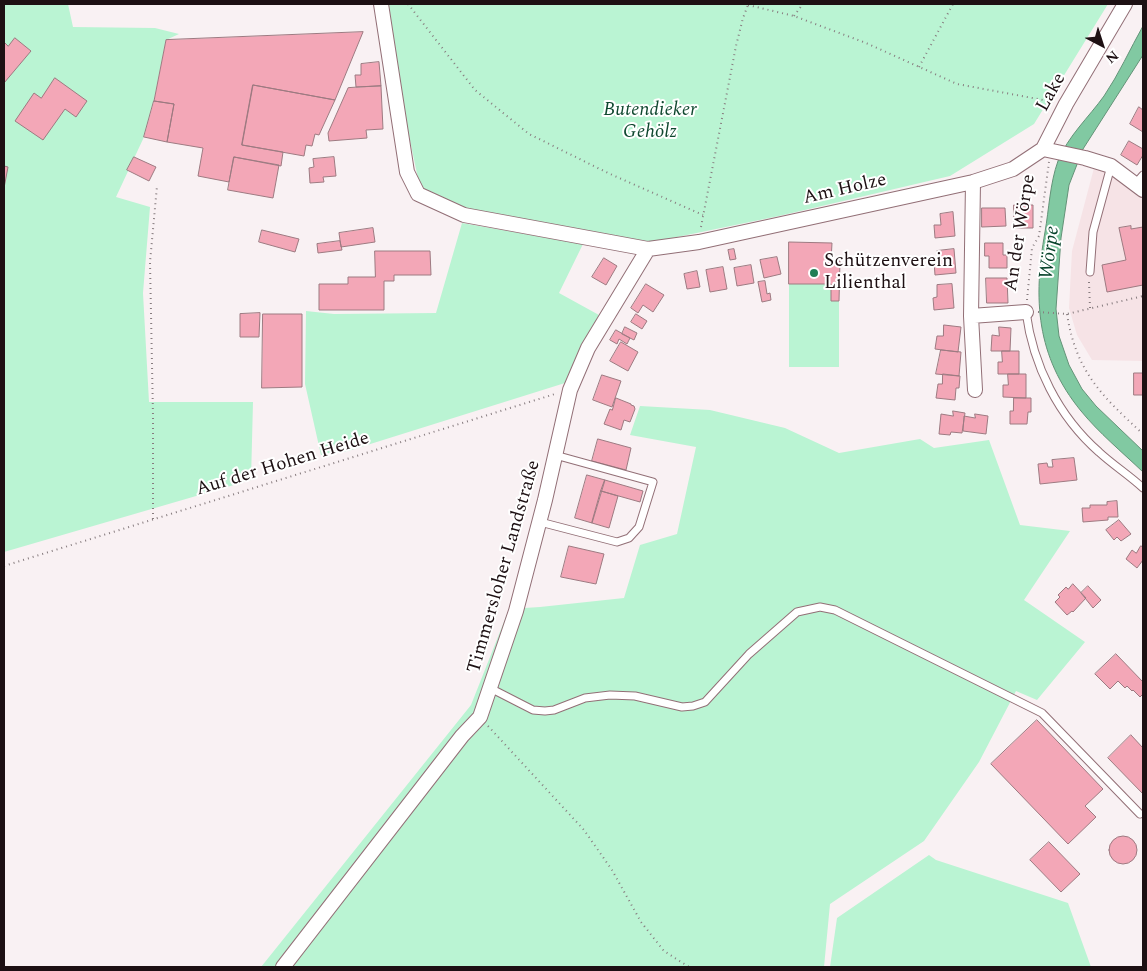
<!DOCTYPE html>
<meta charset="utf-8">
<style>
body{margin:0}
#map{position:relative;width:1147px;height:971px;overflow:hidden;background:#f9f1f3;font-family:Spectral,serif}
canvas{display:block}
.frame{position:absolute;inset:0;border:5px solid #1d1013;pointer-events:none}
.north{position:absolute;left:1077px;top:20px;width:50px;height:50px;-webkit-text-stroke:4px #fff;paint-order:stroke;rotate:140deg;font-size:14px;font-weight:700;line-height:20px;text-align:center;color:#1d1013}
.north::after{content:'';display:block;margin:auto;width:18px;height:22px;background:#1d1013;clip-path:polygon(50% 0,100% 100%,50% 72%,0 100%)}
</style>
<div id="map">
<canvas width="1147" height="971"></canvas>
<div class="frame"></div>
<div class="north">N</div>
</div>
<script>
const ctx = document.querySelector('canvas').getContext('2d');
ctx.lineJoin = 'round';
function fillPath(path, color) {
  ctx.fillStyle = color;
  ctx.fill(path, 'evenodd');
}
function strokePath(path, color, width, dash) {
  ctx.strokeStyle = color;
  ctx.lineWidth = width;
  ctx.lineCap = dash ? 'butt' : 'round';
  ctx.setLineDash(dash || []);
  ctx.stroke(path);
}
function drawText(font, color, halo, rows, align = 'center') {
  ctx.font = font + ' Spectral,serif';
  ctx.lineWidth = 4;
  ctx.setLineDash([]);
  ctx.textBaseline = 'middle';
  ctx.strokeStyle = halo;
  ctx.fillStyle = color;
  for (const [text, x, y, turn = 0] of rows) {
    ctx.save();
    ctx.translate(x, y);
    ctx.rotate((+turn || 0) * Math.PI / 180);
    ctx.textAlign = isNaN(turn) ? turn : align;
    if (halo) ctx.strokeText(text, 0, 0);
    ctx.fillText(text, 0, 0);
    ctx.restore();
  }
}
fillPath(new Path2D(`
 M 1094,168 L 1103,170 L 1120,180 L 1143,199 L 1143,361 L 1092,360 L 1077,335 L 1069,308 L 1072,251 Z`), '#f6e3e6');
fillPath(new Path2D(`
 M 4,4 L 68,4 L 73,27 L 155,28 L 179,34 L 166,40 L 154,100 L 144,137 L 116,197 L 150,207 L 143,293 L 149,402 L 253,402 L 251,480 L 4,552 Z
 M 389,4 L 1108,4 L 1034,124 L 950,176 L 779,216 L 653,242 L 593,233 L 466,208 L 420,188 L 399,88 Z
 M 462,223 L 583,244 L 559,293 L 599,315 L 565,383 L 348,451 L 321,455 L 305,384 L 306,311 L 334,314 L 436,313 Z
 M 789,284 L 831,284 L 831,301 L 839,301 L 839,367 L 789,367 Z
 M 640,406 L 710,410 L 785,428 L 839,453 L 920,439 L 934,448 L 989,440 L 1020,525 L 1070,531 L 1024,600 L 1085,642 L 1037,700 L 1016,691 L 979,762 L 924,841 L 830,904 L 824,967 L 261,967 L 471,705 L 509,609 L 540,607 L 624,598 L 640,545 L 677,534 L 696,447 L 630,435 Z
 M 929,855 L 936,860 L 1068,903 L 1091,967 L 830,967 L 837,918 Z`), '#baf4d3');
const water = new Path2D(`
 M 1143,26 L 1143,55 L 1083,149 L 1069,185 L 1061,238 L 1056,309 L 1059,336 L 1069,365 L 1082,389 L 1096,406 L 1143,451 L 1143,472 C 1122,452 1099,433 1081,411 C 1036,356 1033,299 1045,232 C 1049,209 1050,183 1058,161 C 1068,136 1089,117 1104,96 C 1119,74 1130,49 1143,26 Z`);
fillPath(water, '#81c9a2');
strokePath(water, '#639277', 1);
const building = new Path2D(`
 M 363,32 L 335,100 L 253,85 L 242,145 L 283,152 L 281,166 L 234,157 L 229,182 L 198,176 L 203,148 L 167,142 L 174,104 L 154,101 L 166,40 Z
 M 15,38 L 31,51 L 4,83 L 4,42 L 8,46 Z
 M 379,62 L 381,86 L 356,87 L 355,75 L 361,75 L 361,64 Z
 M 55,78 L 87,101 L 76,117 L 65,109 L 43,140 L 15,121 L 34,93 L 41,98 Z
 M 253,85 L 335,100 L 319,135 L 315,134 L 312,146 L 306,145 L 304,156 L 242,145 Z
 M 381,86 L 383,129 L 366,130 L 367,138 L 329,141 L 328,133 L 348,88 Z
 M 154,101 L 174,104 L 167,142 L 144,137 Z
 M 1139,107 L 1143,110 L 1143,132 L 1130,124 Z
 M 1129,141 L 1143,149 L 1143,155 L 1137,165 L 1121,155 Z
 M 134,157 L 156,167 L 149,181 L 127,170 Z
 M 234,157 L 279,165 L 273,198 L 228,190 Z
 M 334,157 L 336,176 L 323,177 L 324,182 L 310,183 L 309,168 L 314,167 L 313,159 Z
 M 4,166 L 8,167 L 4,188 Z
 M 1014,205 L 1033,205 L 1033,228 L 1014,228 Z
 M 982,208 L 1005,208 L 1006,226 L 982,227 Z
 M 953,212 L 955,236 L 935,238 L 934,225 L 941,225 L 940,214 Z
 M 1131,226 L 1131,229 L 1143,227 L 1143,285 L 1107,292 L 1102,265 L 1126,260 L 1119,228 Z
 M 373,228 L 375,242 L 341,247 L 339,233 Z
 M 262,230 L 299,239 L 295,252 L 259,242 Z
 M 340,241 L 342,250 L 318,253 L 317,244 Z
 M 789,242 L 832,243 L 831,261 L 840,261 L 839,301 L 831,301 L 831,284 L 789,284 Z
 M 985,243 L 1003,243 L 1003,255 L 1007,255 L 1007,268 L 989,268 L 989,256 L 985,256 Z
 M 734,249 L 736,259 L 730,260 L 728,250 Z
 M 954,249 L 956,273 L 935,275 L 934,262 L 938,262 L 937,251 Z
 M 375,251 L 430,251 L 431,275 L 394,275 L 394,281 L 384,281 L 384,310 L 319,310 L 319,284 L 348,284 L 348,277 L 375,277 Z
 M 777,257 L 781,274 L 764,278 L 760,260 Z
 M 604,258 L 617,266 L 606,285 L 592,277 Z
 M 751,265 L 754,283 L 737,286 L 734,268 Z
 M 723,267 L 727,289 L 710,292 L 706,270 Z
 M 697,271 L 700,287 L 687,289 L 684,274 Z
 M 986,278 L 1007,278 L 1008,303 L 987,303 Z
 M 765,281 L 767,294 L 770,293 L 771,300 L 762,302 L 758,282 Z
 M 646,284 L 664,295 L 653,312 L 643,305 L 638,313 L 631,308 Z
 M 952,284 L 954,308 L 934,310 L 933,298 L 937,297 L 937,285 Z
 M 260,313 L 259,337 L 240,337 L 240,314 Z
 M 263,314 L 302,314 L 302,387 L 262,388 Z
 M 636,314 L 647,321 L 642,329 L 631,322 Z
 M 944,325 L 961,327 L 958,352 L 935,349 L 937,336 L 943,336 Z
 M 625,327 L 637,333 L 634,340 L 622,334 Z
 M 999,327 L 1011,328 L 1010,351 L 991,351 L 992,335 L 999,336 Z
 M 616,330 L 630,338 L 627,344 L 619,339 L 617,344 L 610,340 Z
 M 621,342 L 638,352 L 628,371 L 610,361 Z
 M 941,350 L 961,352 L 959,376 L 936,374 Z
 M 1002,351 L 1019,351 L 1019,374 L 998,374 L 998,362 L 1002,362 Z
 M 1134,373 L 1143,373 L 1143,395 L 1134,395 Z
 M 943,374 L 960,376 L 959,388 L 956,388 L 955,400 L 936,398 L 938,384 L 942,384 Z
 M 1008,374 L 1026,374 L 1026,398 L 1003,397 L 1003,385 L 1008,385 Z
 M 602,375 L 621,381 L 612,407 L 593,400 Z
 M 616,398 L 631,404 L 631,405 L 634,406 L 635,409 L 630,422 L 624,420 L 621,430 L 604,424 L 610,409 L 612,410 Z
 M 1014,398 L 1031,398 L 1031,412 L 1028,412 L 1027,424 L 1010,424 L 1010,411 L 1013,411 Z
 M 953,411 L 965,413 L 962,433 L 951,432 L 950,435 L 939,434 L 941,414 L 953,416 Z
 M 975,414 L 988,416 L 986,434 L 963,431 L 964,416 L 975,418 Z
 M 598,439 L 631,448 L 626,470 L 592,461 Z
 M 1074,458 L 1077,480 L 1040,484 L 1038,464 L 1047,463 L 1048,467 L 1053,467 L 1052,460 Z
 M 587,475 L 605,480 L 592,523 L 575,518 Z
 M 605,480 L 643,491 L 640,502 L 601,491 Z
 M 601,491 L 618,496 L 609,528 L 592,523 Z
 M 1117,501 L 1118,517 L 1108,517 L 1108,520 L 1083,522 L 1082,508 L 1090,508 L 1090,505 L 1107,505 L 1107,502 Z
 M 1119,520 L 1131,534 L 1121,541 L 1117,537 L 1114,540 L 1106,530 Z
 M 569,546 L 604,554 L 596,584 L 561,577 Z
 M 1141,546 L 1143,547 L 1143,560 L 1137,568 L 1126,559 L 1132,550 L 1136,553 Z
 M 1073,584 L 1086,598 L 1073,612 L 1072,611 L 1067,615 L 1055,602 L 1060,597 L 1058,595 L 1066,587 L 1068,589 Z
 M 1088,586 L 1101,600 L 1093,608 L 1081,593 Z
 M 1116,654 L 1143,682 L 1143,694 L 1140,697 L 1133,690 L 1132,691 L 1127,686 L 1125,688 L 1118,681 L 1110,689 L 1095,674 Z
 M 1037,720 L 1103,789 L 1085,806 L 1096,817 L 1068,844 L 991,764 Z
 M 1131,735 L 1143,748 L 1143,794 L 1108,758 Z
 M1109 850a14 14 0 1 1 28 0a14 14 0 1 1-28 0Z
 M 1049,842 L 1080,874 L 1061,892 L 1030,860 Z`);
fillPath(building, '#f3a7b7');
strokePath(building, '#9d7a81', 1);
const lane = new Path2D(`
 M 1135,184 L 1143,175
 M 1090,272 L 1093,232 L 1111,166
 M 1026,312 C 1033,365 1058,416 1099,452 C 1113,465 1129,475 1143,488
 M 540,522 L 617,542 L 629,538 L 639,527 L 653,482 L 555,455
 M 490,688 L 533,710 L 545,711 L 554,710 L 585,698 L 610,695 L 635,696 L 682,707 L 693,706 L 705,702 L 749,654 L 797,612 L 820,607 L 835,610 L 1042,713 L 1140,814`);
const street = new Path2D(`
 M 381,4 L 407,172 L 418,194 L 464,215 L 648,249 L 699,242 L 973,182 L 1013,169 L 1043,149
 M 1043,149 L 1066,104 L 1125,4
 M 1043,149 L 1085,158 L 1111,166 L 1143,190
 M 973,182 L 971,316 L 975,390
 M 971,316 L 1026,312
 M 283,967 L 462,736 L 480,717 L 516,611 L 545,500 L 570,390 L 588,348 L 648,249`);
strokePath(lane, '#926f76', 9);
strokePath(street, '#926f76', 16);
strokePath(new Path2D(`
 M 408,4 L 475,90 L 529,134 L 608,173 L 703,215
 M 748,5 L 794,16 L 866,43 L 957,84 L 1054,102
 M 794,16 L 803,4
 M 919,67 L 953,4
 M 701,227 L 736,46 L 743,18 L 748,5
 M 1089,282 L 1090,308
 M 1027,300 L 1032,248 L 1039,236 L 1049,162
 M 1038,312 L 1067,314 L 1143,296
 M 1067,314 C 1076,372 1102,396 1143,434
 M 153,519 L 153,416 L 150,262 L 157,186
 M 4,566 L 555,394
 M 488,726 L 584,830 L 612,870 L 641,922 L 664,951 L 689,967`), '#877c7f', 2, [1, 4]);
strokePath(lane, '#fff', 7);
strokePath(street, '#fff', 14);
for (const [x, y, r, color] of [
 [814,273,5,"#217f56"]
]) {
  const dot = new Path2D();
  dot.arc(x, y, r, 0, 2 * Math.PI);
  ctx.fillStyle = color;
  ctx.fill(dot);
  strokePath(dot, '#fff', 2);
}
drawText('19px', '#1d1013', '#fff', [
 ["Lake",1052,93,-61],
 ["Am Holze",845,190,-13],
 ["An der Wörpe",1021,233,-81],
 ["Auf der Hohen Heide",283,465,-17],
 ["Timmersloher Landstraße",505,567,-74]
]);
drawText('italic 19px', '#0f482f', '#fff', [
 ["Butendieker",650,111],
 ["Gehölz",650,133]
]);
drawText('19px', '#1d1013', '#fff', [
 ["Schützenverein",824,262],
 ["Lilienthal",824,284]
], 'left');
drawText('italic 20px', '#06422a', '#fff', [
 ["Wörpe",1051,253,-83]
]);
</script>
